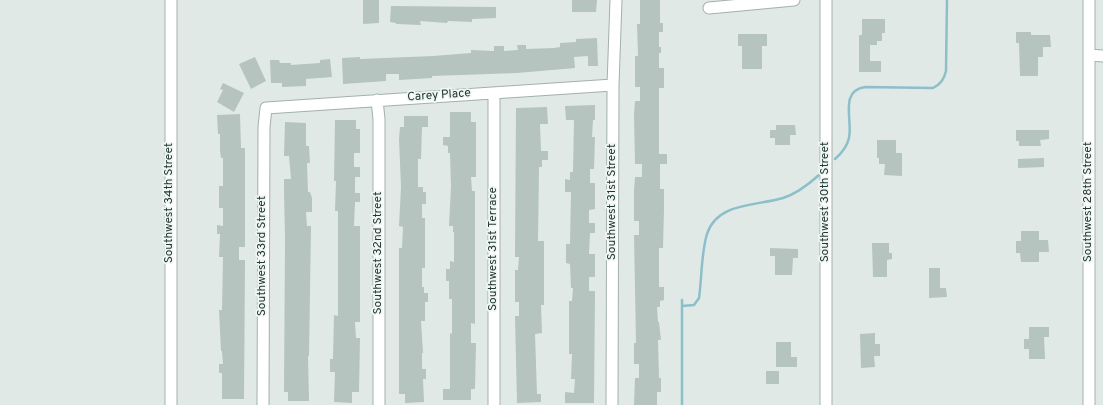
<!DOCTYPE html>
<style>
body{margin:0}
canvas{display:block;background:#e0e9e5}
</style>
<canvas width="1103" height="405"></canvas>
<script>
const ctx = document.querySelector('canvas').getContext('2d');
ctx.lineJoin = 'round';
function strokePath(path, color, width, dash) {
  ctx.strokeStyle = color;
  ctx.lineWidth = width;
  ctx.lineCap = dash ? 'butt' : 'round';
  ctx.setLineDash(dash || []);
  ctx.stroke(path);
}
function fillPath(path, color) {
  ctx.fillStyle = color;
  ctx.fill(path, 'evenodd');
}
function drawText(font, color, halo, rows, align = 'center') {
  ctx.font = font + ' Overpass,sans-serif';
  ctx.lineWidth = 3.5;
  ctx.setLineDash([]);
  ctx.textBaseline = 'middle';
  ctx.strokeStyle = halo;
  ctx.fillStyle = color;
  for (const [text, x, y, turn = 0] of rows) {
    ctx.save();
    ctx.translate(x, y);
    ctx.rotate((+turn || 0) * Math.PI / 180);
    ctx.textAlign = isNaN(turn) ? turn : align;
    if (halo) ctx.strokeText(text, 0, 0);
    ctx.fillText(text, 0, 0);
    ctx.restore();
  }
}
strokePath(new Path2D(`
 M 835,159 C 842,153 847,147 849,138 C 853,120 839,91 865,87 L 933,88 C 941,84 944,79 946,71 L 947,0
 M 682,300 L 682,306 L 694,305 L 699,298 C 702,277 701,254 707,234 C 717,202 757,206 783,198 C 796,194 809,184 819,175
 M 682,405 L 682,306`), '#8cbfca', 2.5);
fillPath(new Path2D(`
 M 363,0 L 379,0 L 379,23 L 363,24 Z
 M 572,0 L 597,0 L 596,12 L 572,12 Z
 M 640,0 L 660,0 L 660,23 L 663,23 L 663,32 L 659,32 L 659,47 L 661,47 L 661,53 L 659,53 L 659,68 L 664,68 L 664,88 L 659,88 L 659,154 L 667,154 L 667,164 L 660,164 L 660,189 L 664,189 L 664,209 L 663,248 L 659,248 L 659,287 L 664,287 L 664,300 L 660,301 L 660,307 L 657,307 L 658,322 L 659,322 L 661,340 L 658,340 L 659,378 L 661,378 L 661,392 L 657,392 L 657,405 L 634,405 L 635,378 L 639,378 L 639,364 L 634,364 L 634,343 L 636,343 L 634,235 L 639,235 L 639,221 L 634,221 L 634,190 L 635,177 L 642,177 L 642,164 L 635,164 L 634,114 L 635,101 L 640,101 L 640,87 L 635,87 L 635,56 L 638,56 L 637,24 L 640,24 Z
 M 391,6 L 496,7 L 496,18 L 472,19 L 472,22 L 448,21 L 447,23 L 420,21 L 421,25 L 396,24 L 396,23 L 390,22 Z
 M 862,19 L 885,19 L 885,33 L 882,33 L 882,41 L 877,41 L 877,45 L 870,45 L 870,61 L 881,61 L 881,72 L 859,72 L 859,35 L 862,35 Z
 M 1016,32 L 1031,32 L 1031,35 L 1050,35 L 1051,47 L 1043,47 L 1043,57 L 1038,57 L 1038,76 L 1020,76 L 1019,43 L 1016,43 Z
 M 738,34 L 767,34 L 767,46 L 762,46 L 762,69 L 742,69 L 742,46 L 738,46 Z
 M 597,38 L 598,66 L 588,66 L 588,56 L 574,57 L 575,68 L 517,73 L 432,76 L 432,78 L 399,80 L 399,74 L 386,74 L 386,81 L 343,84 L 342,58 L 360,57 L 360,59 L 433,56 L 471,53 L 471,50 L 494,51 L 494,46 L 504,46 L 504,51 L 518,50 L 517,45 L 526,45 L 526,49 L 554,48 L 560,47 L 560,43 L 576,42 L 576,39 Z
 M 255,57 L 266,81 L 251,89 L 239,64 Z
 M 330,59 L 332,77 L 306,79 L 306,86 L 282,87 L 282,83 L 271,83 L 270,60 L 279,60 L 280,63 L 291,63 L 291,65 L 320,63 L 320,60 Z
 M 223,83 L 244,93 L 234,112 L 217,102 L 223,90 L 220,89 Z
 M 595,105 L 595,120 L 593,120 L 592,137 L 595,137 L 594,169 L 590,169 L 590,183 L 595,183 L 595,209 L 589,210 L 589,223 L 595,223 L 595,233 L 590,233 L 589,254 L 595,254 L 595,277 L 589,277 L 589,291 L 595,291 L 594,403 L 565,403 L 565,392 L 574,393 L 575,379 L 571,379 L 572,354 L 569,354 L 569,301 L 572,301 L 573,288 L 571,288 L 570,264 L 566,263 L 566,244 L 570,244 L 571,192 L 565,192 L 565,179 L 570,180 L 570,172 L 573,172 L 574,120 L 566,120 L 565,106 Z
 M 547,107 L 548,124 L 540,124 L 541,151 L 548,151 L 548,160 L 542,160 L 542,167 L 539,167 L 538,241 L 544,241 L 544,305 L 541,305 L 542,333 L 535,334 L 537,394 L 541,394 L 541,402 L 517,403 L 515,316 L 519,316 L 519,302 L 515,302 L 515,270 L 518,270 L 519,257 L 515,257 L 516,108 Z
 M 450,112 L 471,112 L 471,122 L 476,122 L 476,177 L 471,177 L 472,191 L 475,191 L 475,324 L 471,323 L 471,343 L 476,343 L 475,389 L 471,389 L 471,400 L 443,400 L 443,389 L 450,389 L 450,333 L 452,334 L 452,299 L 449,299 L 449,281 L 446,281 L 446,269 L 450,269 L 450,261 L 454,262 L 454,232 L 453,232 L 453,226 L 449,226 L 451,186 L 450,153 L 448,153 L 448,146 L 443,145 L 443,137 L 450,137 Z
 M 240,114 L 241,148 L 245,148 L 245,247 L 239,247 L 239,260 L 245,260 L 244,399 L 222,399 L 222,373 L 219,373 L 219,364 L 223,364 L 222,351 L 221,351 L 219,310 L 222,310 L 223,257 L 219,257 L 220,234 L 217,234 L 217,225 L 223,226 L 223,208 L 219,208 L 219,186 L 223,186 L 223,158 L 221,158 L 220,151 L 220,134 L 218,134 L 217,115 Z
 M 404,116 L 428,116 L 428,127 L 422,127 L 421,159 L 418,159 L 418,187 L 423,187 L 423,192 L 426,192 L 426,204 L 422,204 L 422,218 L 425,218 L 425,268 L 422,268 L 422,287 L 424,287 L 424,293 L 428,293 L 428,302 L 425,302 L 425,321 L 421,321 L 423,353 L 422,353 L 422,369 L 426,369 L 426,379 L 423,379 L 424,402 L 405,403 L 405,394 L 399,394 L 399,248 L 402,248 L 403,227 L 399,226 L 401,187 L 399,139 L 400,127 L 404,127 Z
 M 335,120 L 356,120 L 356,129 L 360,129 L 360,153 L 354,153 L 354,167 L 360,167 L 360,177 L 355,177 L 355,193 L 360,193 L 360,202 L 355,202 L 354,226 L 360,226 L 360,322 L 355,322 L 356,338 L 360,338 L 359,392 L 352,392 L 352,403 L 334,402 L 335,372 L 330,372 L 330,359 L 333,359 L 334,315 L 338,316 L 338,211 L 335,211 L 336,181 L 334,181 Z
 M 285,122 L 306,123 L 306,146 L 309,146 L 310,163 L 307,163 L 308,192 L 310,192 L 312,198 L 312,212 L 306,212 L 307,226 L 311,226 L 309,356 L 308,356 L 309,401 L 288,401 L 288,392 L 284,392 L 285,238 L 284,193 L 284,179 L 291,179 L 289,156 L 284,156 Z
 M 776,125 L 795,125 L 796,135 L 790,135 L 790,145 L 775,145 L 775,138 L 770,138 L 770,130 L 776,130 Z
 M 1016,130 L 1049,130 L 1049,139 L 1040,140 L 1041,146 L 1019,146 L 1019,141 L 1016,141 Z
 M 877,140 L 896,140 L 896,153 L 902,153 L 902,176 L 884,175 L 885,164 L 879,164 L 879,158 L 877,158 Z
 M 1044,158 L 1044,167 L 1018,168 L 1018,159 Z
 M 1021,231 L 1039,231 L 1039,240 L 1048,240 L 1049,252 L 1039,252 L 1039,262 L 1021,262 L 1020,253 L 1016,253 L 1016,241 L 1021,241 Z
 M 872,243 L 889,243 L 889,253 L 892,253 L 892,259 L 887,260 L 887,277 L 873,277 Z
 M 770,248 L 798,249 L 798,258 L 793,258 L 792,275 L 775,275 L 775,256 L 770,256 Z
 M 929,268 L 940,268 L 940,288 L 946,288 L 947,297 L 929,298 Z
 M 1029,327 L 1049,327 L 1049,337 L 1044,337 L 1045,359 L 1029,359 L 1029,349 L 1024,349 L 1024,339 L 1029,339 Z
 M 875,333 L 875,344 L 880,344 L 880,356 L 874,356 L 875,367 L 861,368 L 860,334 Z
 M 776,342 L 791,342 L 791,357 L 797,357 L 797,367 L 776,367 Z
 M 766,371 L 779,371 L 779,384 L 766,384 Z`), '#b5c4be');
const minor = new Path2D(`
 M 171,0 L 171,405
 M 709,8 L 794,0
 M 1089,55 L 1103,56
 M 494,93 L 494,405
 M 377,100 L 379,119 L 379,405
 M 263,405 L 264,127 L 266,108 L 613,85
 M 612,405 L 613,85 L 616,0
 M 826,405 L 826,0
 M 1089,405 L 1089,0`);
strokePath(minor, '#a3b0ac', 13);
strokePath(minor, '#fff', 11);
drawText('12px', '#223833', '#f0f6f3', [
 ["Carey Place",439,96,-4],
 ["Southwest 31st Street",613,202,-90],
 ["Southwest 30th Street",826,202,-90],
 ["Southwest 28th Street",1089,202,-90],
 ["Southwest 34th Street",170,203,-90],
 ["Southwest 31st Terrace",494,249,-90],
 ["Southwest 32nd Street",379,253,-90],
 ["Southwest 33rd Street",263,256,-90]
]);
</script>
